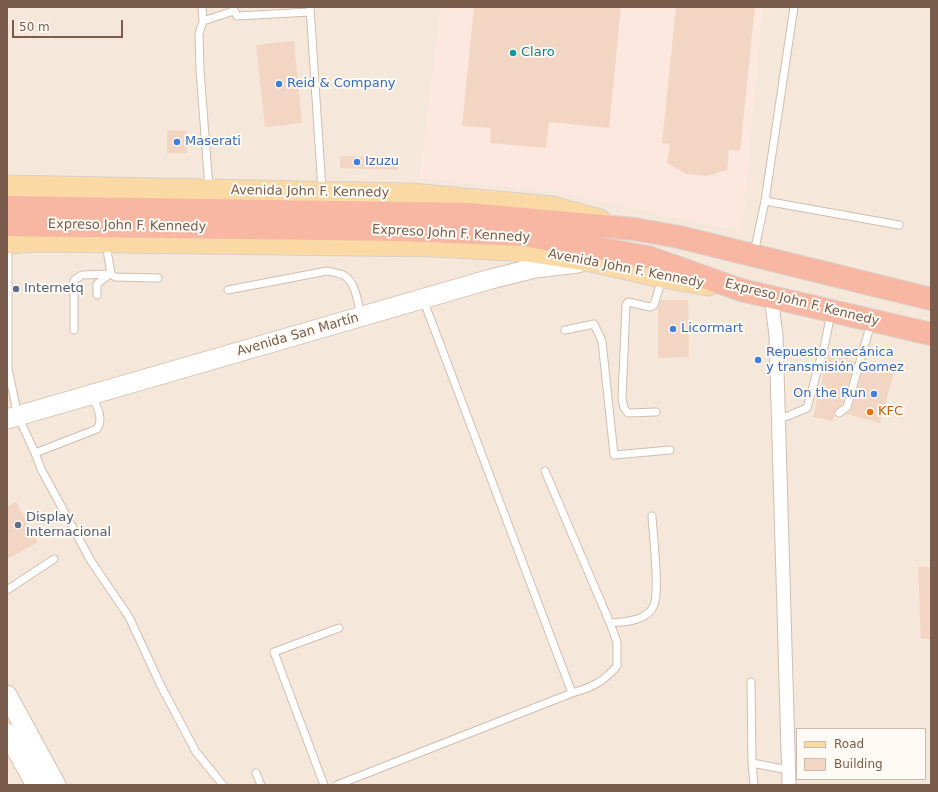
<!DOCTYPE html>
<meta charset="utf-8">
<style>
body{margin:0}
#map{position:relative;width:938px;height:792px;overflow:hidden;background:#fdf6ec;font-family:"DejaVu Sans",sans-serif}
canvas{display:block}
.frame{position:absolute;inset:0;border:8px solid #7a5c4d;pointer-events:none}
.legend{position:absolute;left:796px;top:728px;width:130px;height:52px;box-sizing:border-box;background:#fffaf3;border:1px solid #cabbb1;margin:0;padding:5px 7px;list-style:none;font-size:12px;color:#7a5c4d}
.legend li{display:flex;align-items:center;gap:8px;height:20px}
.legend b{width:20px;border:1px solid #cabbb1}
.scale{position:absolute;left:12px;top:20px;width:111px;height:18px;box-sizing:border-box;border:2px solid #7a5c4d;border-top:0;padding-left:5px;font-size:12px;line-height:14px;white-space:nowrap;color:#7a5c4d;-webkit-text-stroke:3px #fffaf3;paint-order:stroke}
</style>
<div id="map">
<canvas width="938" height="792"></canvas>
<div class="frame"></div>
<ul class="legend">
<li><b style="height:5px;background:#fbd9a5"></b>Road</li>
<li><b style="height:11px;background:#f3d5c3"></b>Building</li>
</ul>
<div class="scale">50 m</div>
</div>
<script>
const ctx = document.querySelector('canvas').getContext('2d');
ctx.lineJoin = 'round';
function fillPath(path, color) {
  ctx.fillStyle = color;
  ctx.fill(path, 'evenodd');
}
function strokePath(path, color, width, dash) {
  ctx.strokeStyle = color;
  ctx.lineWidth = width;
  ctx.lineCap = dash ? 'butt' : 'round';
  ctx.setLineDash(dash || []);
  ctx.stroke(path);
}
function drawText(font, color, halo, rows, align = 'center') {
  ctx.font = font + ' "DejaVu Sans",sans-serif';
  ctx.lineWidth = 4;
  ctx.setLineDash([]);
  ctx.textBaseline = 'middle';
  ctx.strokeStyle = halo;
  ctx.fillStyle = color;
  for (const [text, x, y, turn = 0] of rows) {
    ctx.save();
    ctx.translate(x, y);
    ctx.rotate((+turn || 0) * Math.PI / 180);
    ctx.textAlign = isNaN(turn) ? turn : align;
    if (halo) ctx.strokeText(text, 0, 0);
    ctx.fillText(text, 0, 0);
    ctx.restore();
  }
}
fillPath(new Path2D(`
 M 7,7 L 931,7 L 931,785 L 7,785 ZM 797,729 L 925,729 L 925,779 L 797,779 Z`), '#f5e8da');
fillPath(new Path2D(`
 M 441,7 L 763,7 L 742,232 L 557,192 L 419,178 Z`), '#fde8e0');
fillPath(new Path2D(`
 M 474,7 L 621,7 L 609,128 L 549,122 L 546,148 L 490,143 L 491,128 L 462,126 Z
 M 676,7 L 755,7 L 740,151 L 729,150 L 727,170 L 707,176 L 686,174 L 667,163 L 670,144 L 662,143 Z
 M 294,41 L 302,123 L 265,127 L 256,45 Z
 M 167,130 L 187,131 L 187,153 L 167,153 Z
 M 340,156 L 398,157 L 398,170 L 340,168 Z
 M 661,300 L 688,300 L 689,357 L 658,358 L 658,308 Z
 M 829,351 L 849,355 L 848,360 L 855,362 L 843,404 L 835,411 L 833,421 L 813,417 Z
 M 864,365 L 894,372 L 880,423 L 846,414 L 852,408 Z
 M 16,502 L 38,542 L 7,559 L 7,507 Z
 M 918,567 L 931,567 L 931,639 L 921,639 Z`), '#f3d5c3');
const lane = new Path2D(`
 M 202,7 L 203,21
 M 310,7 L 322,190
 M 233,8 L 237,16 L 310,12
 M 209,188 L 200,70 L 199,34 L 203,21 L 234,11
 M 765,201 L 899,225
 M 106,244 L 111,274 L 115,277 L 158,278
 M 8,245 L 8,369 L 18,416 L 35,453 L 97,429 C 104,418 97,407 92,396
 M 754,253 L 765,201 L 794,7
 M 228,290 L 327,271 C 332,272 339,273 343,275 C 356,281 358,304 361,316
 M 97,295 L 97,284 L 110,274
 M 74,330 L 74,280 L 82,275 L 111,274
 M 565,330 L 594,324 L 602,341 L 614,455 L 670,450
 M 656,412 L 628,413 L 624,408 L 622,399 L 626,305 L 628,302 L 650,307 L 654,305 L 662,279
 M 839,413 L 847,407 L 871,323
 M 778,420 L 807,408 L 825,343 L 831,313
 M 35,453 L 41,469 L 91,561 L 129,617 L 161,686 L 196,752 L 223,785
 M 545,471 L 610,623
 M 7,590 L 54,559
 M 751,682 L 752,763 L 788,770
 M 572,693 C 593,687 603,682 617,666 L 617,642 L 610,623 C 624,622 648,621 654,605 C 660,589 653,536 652,516
 M 752,763 L 754,785
 M 256,773 L 261,785
 M 324,785 L 274,652 L 339,628
 M 337,785 L 572,693 L 423,299`);
const street = new Path2D(`
 M 771,297 L 776,335 L 789,785`);
const secondary = new Path2D(`
 M 7,419 L 491,279 L 535,268 L 578,263
 M 7,695 L 56,785
 M 7,733 L 36,785`);
const primary = new Path2D(`
 M 7,186 L 411,194 L 553,207 L 600,220
 M 7,243 L 38,241 L 435,246 L 527,251 L 591,261 L 662,277 L 709,285`);
const highway = new Path2D(`
 M 7,207 L 468,214 L 634,229 L 679,237 L 931,299
 M 7,225 L 402,230 L 523,235 L 648,257 L 741,290 L 931,334`);
strokePath(lane, '#d1beb0', 9);
strokePath(street, '#d1beb0', 15);
strokePath(secondary, '#d6c0b0', 21);
strokePath(primary, '#dad1cd', 23);
strokePath(highway, '#dad1cd', 24);
strokePath(lane, '#fff', 7);
strokePath(street, '#fff', 13);
strokePath(secondary, '#fff', 19);
strokePath(primary, '#fbd9a5', 21);
strokePath(highway, '#f7b7a3', 22);
for (const [x, y, r, color] of [
 [513,53,4,"#0f9aa8"],
 [279,84,4,"#3f7fe0"],
 [177,142,4,"#3f7fe0"],
 [357,162,4,"#3f7fe0"],
 [16,289,4,"#5c6f8a"],
 [673,329,4,"#3f7fe0"],
 [758,360,4,"#3f7fe0"],
 [874,394,4,"#3f7fe0"],
 [870,412,4,"#e8710a"],
 [18,525,4,"#5c6f8a"]
]) {
  const dot = new Path2D();
  dot.arc(x, y, r, 0, 2 * Math.PI);
  ctx.fillStyle = color;
  ctx.fill(dot);
  strokePath(dot, '#fffaf3', 1.5);
}
drawText('13px', '#0d838f', '#fffaf3', [
 ["Claro",521,53]
], 'left');
drawText('13px', '#366cbe', '#fffaf3', [
 ["Reid & Company",287,84],
 ["Maserati",185,142],
 ["Izuzu",365,162],
 ["Licormart",681,329],
 ["Repuesto mecánica",766,353],
 ["y transmisión Gomez",766,368],
 ["On the Run",866,394,"right"]
], 'left');
drawText('13px', '#7a5c4d', '#fffaf3', [
 ["Avenida John F. Kennedy",310,192,1],
 ["Expreso John F. Kennedy",127,226,1],
 ["Expreso John F. Kennedy",451,234,3],
 ["Avenida John F. Kennedy",626,269,11],
 ["Expreso John F. Kennedy",802,303,14],
 ["Avenida San Martín",298,335,-16]
]);
drawText('13px', '#4e5e75', '#fffaf3', [
 ["Internetq",24,289],
 ["Display",26,518],
 ["Internacional",26,533]
], 'left');
drawText('13px', '#c56008', '#fffaf3', [
 ["KFC",878,412]
], 'left');
</script>
